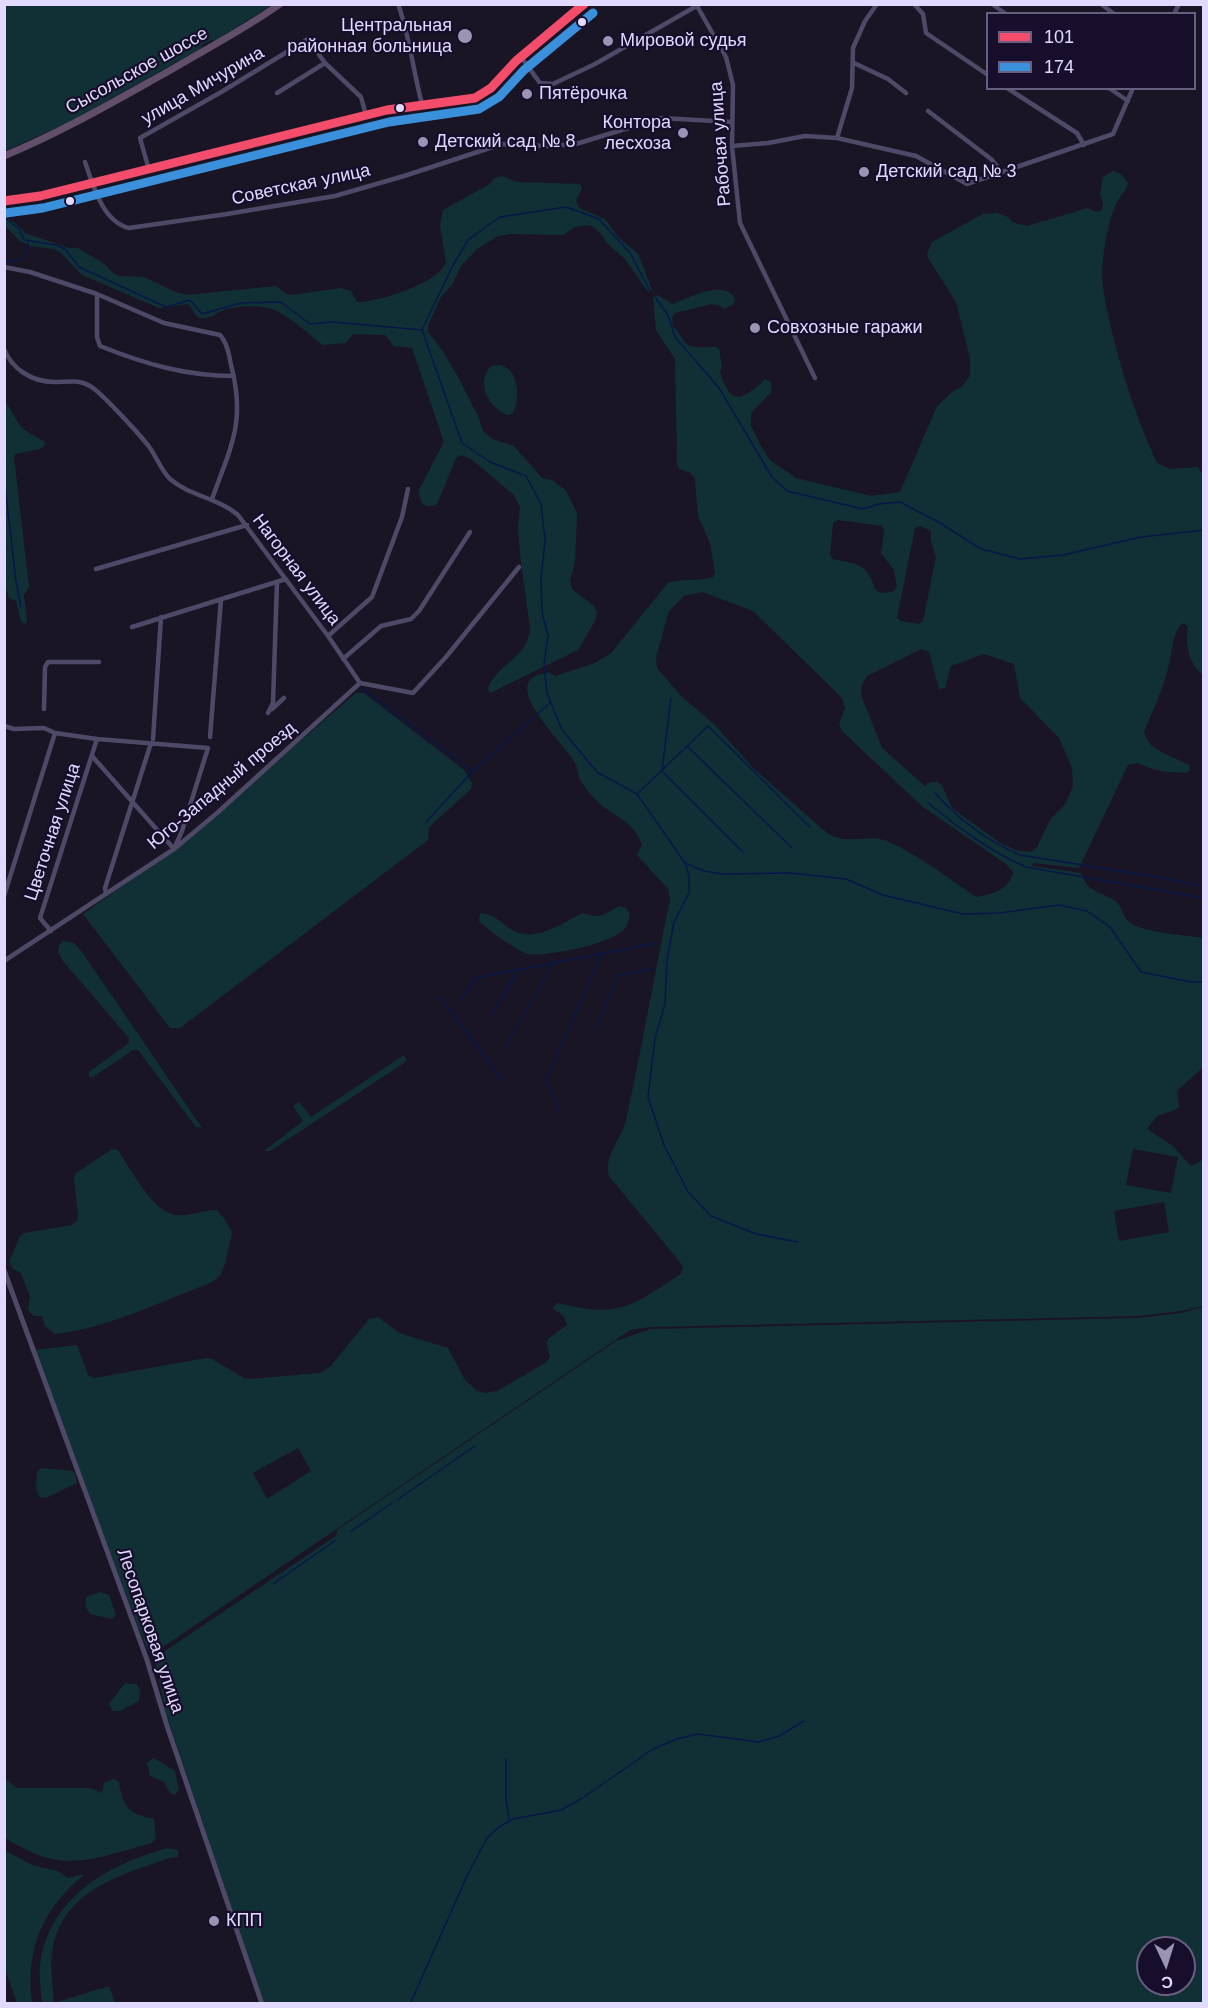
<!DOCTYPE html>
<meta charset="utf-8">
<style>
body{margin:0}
#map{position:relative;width:1208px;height:2008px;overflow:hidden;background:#1a1525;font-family:Arial,sans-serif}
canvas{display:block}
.frame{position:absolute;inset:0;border:6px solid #e2d9ff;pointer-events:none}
.legend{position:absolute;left:986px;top:12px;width:210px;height:78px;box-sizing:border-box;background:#170e2c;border:2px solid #685f80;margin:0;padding:8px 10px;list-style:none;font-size:18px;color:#e2d9ff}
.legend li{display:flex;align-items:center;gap:12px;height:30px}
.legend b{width:30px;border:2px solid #685f80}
.north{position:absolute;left:1136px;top:1936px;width:60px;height:60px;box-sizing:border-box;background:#170e2c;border:2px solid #685f80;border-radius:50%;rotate:176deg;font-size:16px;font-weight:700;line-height:24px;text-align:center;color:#e2d9ff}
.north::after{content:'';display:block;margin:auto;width:21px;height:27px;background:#9c94b3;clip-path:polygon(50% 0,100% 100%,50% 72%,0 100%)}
</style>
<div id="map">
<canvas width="1208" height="2008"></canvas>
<div class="frame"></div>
<ul class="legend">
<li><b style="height:8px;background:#f44d6c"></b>101</li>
<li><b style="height:8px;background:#3a90db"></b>174</li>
</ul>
<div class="north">С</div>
</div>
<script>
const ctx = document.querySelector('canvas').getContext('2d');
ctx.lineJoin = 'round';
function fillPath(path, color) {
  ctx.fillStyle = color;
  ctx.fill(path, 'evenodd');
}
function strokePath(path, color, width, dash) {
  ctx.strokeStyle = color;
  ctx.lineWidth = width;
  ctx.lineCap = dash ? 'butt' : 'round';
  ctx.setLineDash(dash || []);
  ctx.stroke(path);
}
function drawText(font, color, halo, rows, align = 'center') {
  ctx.font = font + ' Arial,sans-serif';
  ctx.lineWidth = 4.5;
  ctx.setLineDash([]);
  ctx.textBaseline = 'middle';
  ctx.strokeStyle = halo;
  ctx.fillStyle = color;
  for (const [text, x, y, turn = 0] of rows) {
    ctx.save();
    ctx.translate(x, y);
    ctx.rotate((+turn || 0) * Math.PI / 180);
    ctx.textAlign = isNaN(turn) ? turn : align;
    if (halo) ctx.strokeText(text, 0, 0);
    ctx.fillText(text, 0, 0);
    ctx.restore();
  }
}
fillPath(new Path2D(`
 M 5,5 L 272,5 L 215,41 L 211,40 L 202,45 L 200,49 L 69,122 L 5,151 Z
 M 1113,171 L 1121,174 L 1128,183 C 1125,193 1121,194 1117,202 C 1109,219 1105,241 1103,260 C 1100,283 1106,305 1111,328 C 1122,374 1137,420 1157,463 L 1170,469 L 1198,467 L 1203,475 L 1203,675 C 1189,664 1185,645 1188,627 L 1183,623 C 1174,630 1173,644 1171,654 C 1167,681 1154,707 1144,732 C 1147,751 1174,756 1189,765 L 1190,770 L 1186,773 C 1165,772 1157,772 1138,763 L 1128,765 L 1079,868 L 1034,863 L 1032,866 L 1081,873 C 1088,894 1100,890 1115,901 C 1122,906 1122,914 1127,920 C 1139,933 1186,935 1203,938 L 1203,1067 L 1177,1091 L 1179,1107 L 1175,1110 L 1157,1116 L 1147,1129 L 1173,1146 L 1191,1166 L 1203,1160 L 1203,1306 L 1181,1311 L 1138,1316 L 650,1327 L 630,1330 L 157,1651 L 148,1650 L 136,1622 L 35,1350 L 77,1345 L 88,1375 L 94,1378 L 206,1358 L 212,1359 L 244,1378 L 249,1379 L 320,1373 L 330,1367 L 369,1319 L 378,1317 L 399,1333 L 448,1348 L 465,1380 L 477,1391 L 485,1393 L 497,1391 L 547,1362 L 550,1357 L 547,1344 L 548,1339 L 567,1325 L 564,1316 L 553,1308 L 557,1303 C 577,1307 598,1313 618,1308 C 640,1304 662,1285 681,1274 L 683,1266 L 609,1176 C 603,1157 622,1138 626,1120 C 642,1047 655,972 670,899 L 668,889 L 637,855 L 642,845 C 633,818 611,817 594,798 C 589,792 583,785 580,779 C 577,773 578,766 574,761 C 566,746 513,697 531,679 C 535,675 543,674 548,672 L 555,676 L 595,663 L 611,653 L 668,583 C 682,578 698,582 713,577 L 715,573 L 710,543 L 698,516 L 695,479 L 691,473 L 679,469 L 677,464 L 675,359 L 656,330 L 653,297 L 657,295 L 673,304 C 689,298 722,279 735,298 L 734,304 L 724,309 L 719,305 L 711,304 L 675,313 L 672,317 L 673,327 C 680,331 680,337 685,343 C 692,349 707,347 715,347 L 719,349 L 722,367 L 720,372 C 731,407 742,401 765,379 L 771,382 L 771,392 L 751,413 L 751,426 L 761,446 L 770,460 L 796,478 L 871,496 L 900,492 L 937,406 L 952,392 L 963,386 L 970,375 L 970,358 L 956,302 L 928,258 L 927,254 L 932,242 L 983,214 L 997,213 L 1008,217 L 1014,223 L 1027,226 L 1088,208 L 1096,212 L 1102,210 L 1103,203 L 1100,194 L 1103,177 ZM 838,520 L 882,526 L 884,531 L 881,553 L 894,570 L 897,587 L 894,591 C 868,598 879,584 865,570 C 857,562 844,562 833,559 L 830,555 L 833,523 ZM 920,526 L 931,531 L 931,541 L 936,557 L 923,621 L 919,624 L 901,621 L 897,618 L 915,528 ZM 702,592 L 753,611 L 842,698 L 845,708 L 839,725 L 842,731 L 923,807 L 1006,864 L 1013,872 C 1011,889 990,895 976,897 C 948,878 920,856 889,842 C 867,832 850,847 827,833 L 753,768 L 714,724 L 682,697 L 657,668 L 656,657 L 669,611 L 684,596 ZM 921,649 L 929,652 L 939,689 L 945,688 L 951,666 L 984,654 L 1014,664 L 1020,698 L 1059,738 L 1072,768 L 1073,786 L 1066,803 L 1050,820 L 1037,847 L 1031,852 L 1018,851 L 1000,843 L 952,808 L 942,785 L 937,782 L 931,782 L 925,786 L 882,748 L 861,695 L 862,685 L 867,676 ZM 1133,1149 L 1178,1157 L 1171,1193 L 1126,1185 ZM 1164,1202 L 1169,1232 L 1119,1241 L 1114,1211 ZM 298,1448 L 311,1471 L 267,1499 L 253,1473 Z
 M 502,176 L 517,182 L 580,184 L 582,189 L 576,200 L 579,208 L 605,219 L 618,237 L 638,254 L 652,290 L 649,292 L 646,289 L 625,259 L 606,242 L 603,236 L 592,226 L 587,225 L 575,227 L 563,235 L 511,234 L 498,236 L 477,249 L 461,266 L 452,285 L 441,297 L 428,325 L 428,332 L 442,350 L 458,377 L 478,416 L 483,431 L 492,439 L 514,446 L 542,478 L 554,481 L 566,491 L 577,513 L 575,562 L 570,580 L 572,589 L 594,606 L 597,613 L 595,621 L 578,650 L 490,693 L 488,688 C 499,662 527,659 530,629 L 520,554 L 518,528 L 520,507 L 514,495 L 471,459 L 461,455 L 456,458 L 437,504 C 425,510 419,503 419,490 L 444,442 L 412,348 L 394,346 L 385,335 L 353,334 L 346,343 L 323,345 C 307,333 288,314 269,308 C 257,305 238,306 226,309 C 218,312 209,320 200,318 C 194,316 193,308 188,304 L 159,308 L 82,275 L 62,254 L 54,249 L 31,246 L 20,241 L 5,226 L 4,216 L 16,224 L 25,233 L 69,248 L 78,248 L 106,265 L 112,272 L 118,276 L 144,277 L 173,291 L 186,295 L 276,286 L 286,294 L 291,295 L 341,288 L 351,291 L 357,302 L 362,302 C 383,300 438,283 446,263 L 440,226 L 443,210 L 490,184 L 494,178 Z
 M 501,365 C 504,367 508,368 510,371 C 519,380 519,405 512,414 L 507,415 C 489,407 475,383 491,366 Z
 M 5,401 C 21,425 15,427 44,441 L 45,445 L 40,449 L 16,454 L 14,457 L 29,587 L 24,595 L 27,621 L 25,624 L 21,621 L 16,601 L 9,598 L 5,585 L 5,552 L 7,550 L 4,535 Z
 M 356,693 L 364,693 L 464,770 L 472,783 L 471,789 L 429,827 L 428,840 L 180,1028 L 170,1028 L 83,914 L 174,849 Z
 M 619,906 L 626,908 L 630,914 C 629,917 628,924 626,927 C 617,943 547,957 529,954 C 519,953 487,929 479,921 L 480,913 C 492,914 500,921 509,928 C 533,945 560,924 583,913 C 601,919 604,915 619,906 Z
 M 63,941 L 74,943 L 82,952 L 202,1128 L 196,1127 L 138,1050 L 133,1050 L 93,1077 L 89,1077 L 89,1072 L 129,1043 L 129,1038 L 63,961 L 58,952 L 59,945 Z
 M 404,1055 L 406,1059 L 404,1063 L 270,1151 L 264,1151 L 303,1121 L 293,1106 L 299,1102 L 311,1117 Z
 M 112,1149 L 118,1150 C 130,1168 152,1211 175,1215 C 189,1217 202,1210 217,1210 L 225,1220 L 232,1233 L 225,1264 L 220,1276 L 210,1283 C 162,1301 105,1329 55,1334 L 45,1326 L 42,1316 L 34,1316 L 28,1310 L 30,1297 L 21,1273 L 13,1269 L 9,1262 L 20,1236 L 24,1233 L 72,1225 L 77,1221 L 78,1216 L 74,1178 L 76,1173 Z
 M 1203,1307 L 1203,2003 L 264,2003 L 166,1714 L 156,1665 L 165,1651 L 336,1536 L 337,1530 L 616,1341 L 650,1329 L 1138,1318 L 1181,1313 ZM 1148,1948 L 1184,1948 L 1184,1984 L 1148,1984 Z
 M 41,1468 L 72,1471 L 75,1473 L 77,1483 L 48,1497 L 41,1498 C 34,1492 37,1480 37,1472 Z
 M 100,1592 L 109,1595 L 116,1615 L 112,1619 L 90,1614 L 86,1607 L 86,1597 Z
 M 125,1683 L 136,1684 L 140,1690 L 139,1701 L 120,1711 L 113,1711 L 109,1704 Z
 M 154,1758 L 175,1771 L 179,1790 L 175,1795 L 170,1793 L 164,1782 L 150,1776 L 147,1763 Z
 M 5,1779 L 17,1788 L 90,1788 L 102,1793 L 104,1783 L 113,1779 L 119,1782 C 123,1807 128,1814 154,1819 L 156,1838 L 152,1843 C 121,1851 84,1866 52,1859 C 35,1855 20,1847 5,1838 Z
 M 168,1848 L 178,1850 L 178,1857 L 169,1858 C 119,1876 62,1890 52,1952 C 50,1968 53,1986 54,2003 L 109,1986 L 115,2003 L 42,2003 C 41,1991 39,1979 40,1966 C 48,1898 108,1864 168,1848 Z
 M 4,1850 L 32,1865 L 58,1871 L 68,1878 L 85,1874 C 43,1908 25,1949 32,2003 L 17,2003 L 5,1969 Z`), '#113035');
strokePath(new Path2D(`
 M 4,217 L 19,229 L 24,240 L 57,245 L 66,250 L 79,267 L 166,307 L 190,300 L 202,314 L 241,303 L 281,302 L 310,324 L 333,322 L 422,330 L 462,443 L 490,462 L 526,476 L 541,504 L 545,540 L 541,579 L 542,612 L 548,636 L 544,665 L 547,693 L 562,730 L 597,772 L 637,794 L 685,863 L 704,871 L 722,874 L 790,873 L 846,879 L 883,895 L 963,914 L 999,913 L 1059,905 L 1087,911 L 1110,927 L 1141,972 L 1191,982 L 1204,982
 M 4,262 C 24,261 24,258 29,240
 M 655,297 L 668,315 L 675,337 L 719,388 L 772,477 L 787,491 L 863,509 L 879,504 L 900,502 L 940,523 L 981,549 L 1020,559 L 1063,555 L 1141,537 L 1204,530
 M 422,330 L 453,265 L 468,240 L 500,217 L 566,207 L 599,219 L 630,253 L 650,291
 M 4,477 L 16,581 L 21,607
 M 361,688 L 472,771
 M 671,698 L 662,771 L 743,852
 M 687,746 L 792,848
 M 935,793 C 958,819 988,841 1020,855 L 1169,879 L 1204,887
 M 637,794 L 708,726 L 810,827
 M 928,803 C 959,828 989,851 1026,867 L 1204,898
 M 426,822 L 473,771 L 551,702
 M 686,865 L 689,876 L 689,893 L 674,922 L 667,960 L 665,1004 L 655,1038 L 648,1097 L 664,1145 L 688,1192 L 711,1216 L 756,1234 L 798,1242
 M 440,997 L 502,1080
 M 462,999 L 475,978 L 657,943
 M 491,1016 L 518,970
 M 596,1028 L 619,975 L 653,969
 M 504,1049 L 554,962
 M 560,1112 L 546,1080 L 602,953
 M 397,1500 L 475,1446
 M 350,1532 L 392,1503
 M 273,1584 L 336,1540
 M 506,1759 L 506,1799 L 509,1820
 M 410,2004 L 467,1876 L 487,1838 L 499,1827 L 513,1819 L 561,1810 L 581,1799 L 653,1749 L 677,1739 L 698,1734 L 759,1742 L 779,1736 L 804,1721`), '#07174a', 1.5);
strokePath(new Path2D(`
 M 398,4 C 410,37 413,71 422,104
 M 914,4 L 923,14 L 926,33 L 988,75
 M 992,4 L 1006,14
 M 1101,4 L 1114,14
 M 697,6 L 726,57 L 733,85 L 732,146 L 740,223 L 815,378
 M 1174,14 L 1179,4
 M 521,57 L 540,83 L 553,84 L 595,64 L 700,4
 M 854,63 L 888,79 L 906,93
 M 1007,88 L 1077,133 L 1084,145
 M 1109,88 L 1128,101
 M 277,93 L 325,63
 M 928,111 L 991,159 L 1002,172
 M 837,138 L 852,88 L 853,48 L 865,21 L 877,4
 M 732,146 L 768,143 L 805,136 L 837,138 L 916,156 L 967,184 L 1113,134 L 1133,88
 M 85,162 C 93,185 102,221 129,228 L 227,214 L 335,196 L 404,176 L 502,144 L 547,146 L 576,144 L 661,118 L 732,122
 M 149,170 L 140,138 L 223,91 L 308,39 L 325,63 L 361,97 L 366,115
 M 4,267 L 30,272 L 97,294 L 164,323 L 220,335 C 227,343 229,354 231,365 C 246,422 231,446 212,499
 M 97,294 L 97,337 L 100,346 C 145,364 186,376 234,376
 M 4,349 C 12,369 32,382 54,382 C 66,382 79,379 90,386 C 100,391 143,438 150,448 C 157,458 161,470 170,479 C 190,496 218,498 238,515 L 328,636 L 360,683
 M 96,569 L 247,525
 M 132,627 L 286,579
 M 328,636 L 372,597 L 402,517 L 408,489
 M 343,659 L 381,626 L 411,619 L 419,611 L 470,532
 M 360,683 L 413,693 L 446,657 L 519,567
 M 44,709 L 45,667 L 48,662 L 99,662
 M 272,709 L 284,698
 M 268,713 L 273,703 L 277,582
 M 4,726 L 14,729 L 44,728 L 55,733 L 97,739 L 208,748 L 182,831 L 174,849 L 92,756
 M 210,737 L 221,599
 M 153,739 L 161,617
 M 106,893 L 105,888 L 151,743
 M 4,896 L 55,733
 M 51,931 L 40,918 L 97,739
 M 4,961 L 174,849 L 217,813 L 360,683`), '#4e4966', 4.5);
strokePath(new Path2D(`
 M 4,1270 L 147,1660 L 167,1726 L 262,2004`), '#4e4966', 5);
strokePath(new Path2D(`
 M 4,201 L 40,196 L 387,110 L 475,98 L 491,88 L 516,61 L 585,4`), '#5c5678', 6);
strokePath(new Path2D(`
 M 4,156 C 62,132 115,101 169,71 C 206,49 245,29 280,4`), '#604e6b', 7);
strokePath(new Path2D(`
 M 4,201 L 40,196 L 387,110 L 475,98 L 491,88 L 516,61 L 584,4`), '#f44d6c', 9);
strokePath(new Path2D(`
 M 6,213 L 43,208 L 389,122 L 479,109 L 499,97 L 524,70 L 593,13`), '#3a90db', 9);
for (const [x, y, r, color] of [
 [582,22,5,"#e2d9ff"],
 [465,36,8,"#9c94b3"],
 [608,41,6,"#9c94b3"],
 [527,94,6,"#9c94b3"],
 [400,108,5,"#e2d9ff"],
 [683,133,6,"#9c94b3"],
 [423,142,6,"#9c94b3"],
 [864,172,6,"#9c94b3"],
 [70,201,5,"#e2d9ff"],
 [755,328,6,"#9c94b3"],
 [214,1921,6,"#9c94b3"]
]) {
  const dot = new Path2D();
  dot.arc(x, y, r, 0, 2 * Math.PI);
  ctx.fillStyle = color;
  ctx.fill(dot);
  strokePath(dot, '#170e2c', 2);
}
drawText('18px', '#e2d9ff', '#170e2c', [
 ["Центральная",452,26,"right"],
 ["районная больница",452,47,"right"],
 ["Мировой судья",620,41],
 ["Пятёрочка",539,94],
 ["Контора",671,123,"right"],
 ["лесхоза",671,144,"right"],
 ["Детский сад № 8",435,142],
 ["Детский сад № 3",876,172],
 ["Совхозные гаражи",767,328],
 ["КПП",226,1921]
], 'left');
drawText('18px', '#e2d9ff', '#170e2c', [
 ["Сысольское шоссе",137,71,-29],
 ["улица Мичурина",203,86,-30],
 ["Рабочая улица",721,144,-94],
 ["Советская улица",301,185,-12],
 ["Нагорная улица",296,570,53],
 ["Юго-Западный проезд",222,786,-40],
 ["Цветочная улица",53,832,-72],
 ["Лесопарковая улица",150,1631,71]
]);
</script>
